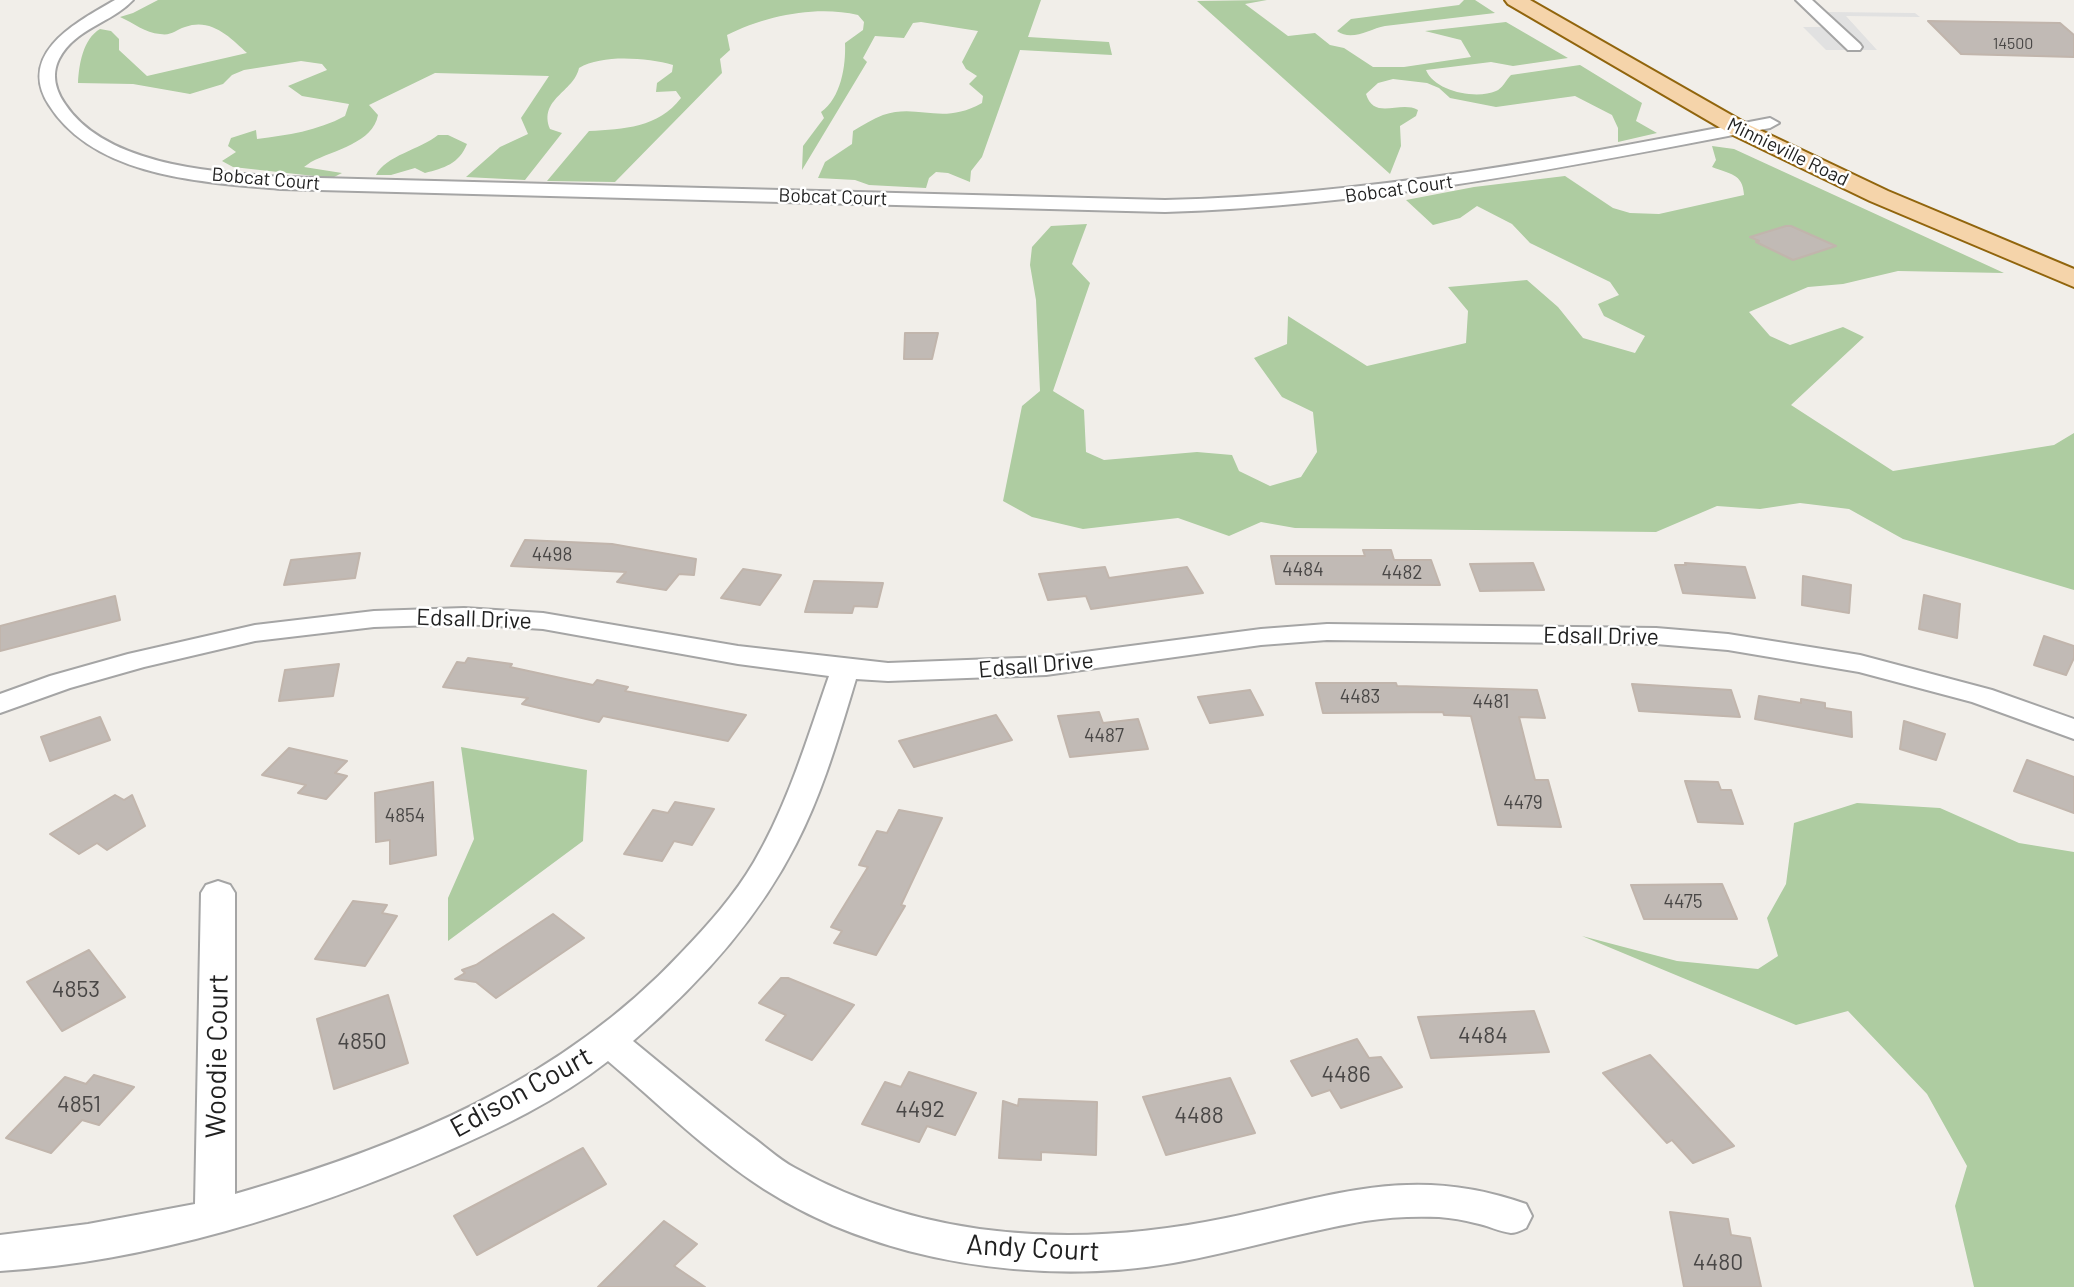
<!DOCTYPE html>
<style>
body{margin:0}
canvas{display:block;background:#f1eee9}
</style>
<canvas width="2074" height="1287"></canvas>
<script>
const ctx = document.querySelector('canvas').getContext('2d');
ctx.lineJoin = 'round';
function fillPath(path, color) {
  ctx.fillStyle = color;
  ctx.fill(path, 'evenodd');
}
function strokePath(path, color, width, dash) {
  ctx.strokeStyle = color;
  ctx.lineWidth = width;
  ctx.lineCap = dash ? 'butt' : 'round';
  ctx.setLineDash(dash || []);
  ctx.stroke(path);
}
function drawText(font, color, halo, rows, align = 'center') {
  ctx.font = font + ' Barlow,sans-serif';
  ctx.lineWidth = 5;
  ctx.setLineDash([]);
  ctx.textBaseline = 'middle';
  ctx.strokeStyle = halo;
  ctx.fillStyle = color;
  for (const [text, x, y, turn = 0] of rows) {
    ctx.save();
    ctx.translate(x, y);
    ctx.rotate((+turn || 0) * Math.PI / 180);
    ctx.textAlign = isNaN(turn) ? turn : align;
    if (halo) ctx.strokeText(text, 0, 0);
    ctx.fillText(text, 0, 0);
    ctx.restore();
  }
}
fillPath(new Path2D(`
 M 158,0 L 1041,0 L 1028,37 L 1109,42 L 1112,55 L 1020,50 L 982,157 L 971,171 L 970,182 L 948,173 L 936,172 L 929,178 L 926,188 L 869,185 L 855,180 L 818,178 L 825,162 L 852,144 L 853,131 C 863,125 873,119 883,115 C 919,103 941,126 982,103 L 983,96 L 969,84 L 977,76 L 966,69 L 962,62 L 978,31 L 921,22 L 913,23 L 904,38 L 875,36 L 863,58 L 867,62 L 802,170 L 803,146 L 824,118 L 821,112 C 841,98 846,66 845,43 L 863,30 L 864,22 L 858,15 C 816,5 765,16 727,35 L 730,50 L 720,59 L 722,73 L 615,182 L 547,181 L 589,131 C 624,129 658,128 681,98 L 676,91 L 656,92 L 657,83 L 672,72 L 673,65 C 647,58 603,54 579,68 C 574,92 538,99 550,129 L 562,133 L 525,180 L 466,177 L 500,147 L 528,134 L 521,118 L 549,76 L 435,73 L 369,105 L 378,115 C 373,143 334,150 311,162 L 304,167 L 342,173 L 332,178 L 233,167 L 222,161 L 236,152 L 228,146 L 231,138 L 256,130 L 257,139 C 288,135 317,131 345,116 L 349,104 L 302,96 L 288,86 L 327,70 L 322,64 L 301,61 L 244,70 L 232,75 L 223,84 L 190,94 L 133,84 L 78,83 C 79,64 83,39 100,29 L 111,31 L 119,39 L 119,50 L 147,76 L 247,53 C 231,38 211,17 185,27 C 175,30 172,36 160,34 C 145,33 134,23 120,17 L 133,13 Z
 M 1267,0 L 1245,4 L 1288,36 L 1315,33 L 1330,45 L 1344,48 L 1373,67 L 1404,67 L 1471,57 L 1461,40 L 1425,31 L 1506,22 L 1568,58 L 1513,66 L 1491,62 L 1426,70 C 1434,91 1476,100 1496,91 C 1502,89 1506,80 1511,75 L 1580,65 L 1642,103 L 1636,121 L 1657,133 L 1618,142 L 1618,128 L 1612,115 L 1575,96 L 1496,107 L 1450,98 L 1439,88 L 1427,83 L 1393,79 L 1378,83 L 1366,94 C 1374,121 1400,100 1418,110 L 1416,116 L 1400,126 L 1401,146 L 1390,174 L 1197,1 Z
 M 1464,0 L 1475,0 L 1495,13 L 1385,26 C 1369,29 1352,42 1337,31 L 1351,19 L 1459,5 Z
 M 438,135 L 448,135 L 467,144 C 459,164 444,168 425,173 L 415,168 L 391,175 L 376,175 C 385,156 421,149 438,135 Z
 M 1712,146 L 1734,149 L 2004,273 L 1898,271 L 1843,284 L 1808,287 L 1749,312 L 1770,336 L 1790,345 L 1843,327 L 1864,337 L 1791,405 L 1893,471 L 2054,445 L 2074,433 L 2074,590 L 1903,539 L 1849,509 L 1800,503 L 1760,509 L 1717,506 L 1656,532 L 1295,528 L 1261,522 L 1229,536 L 1178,518 L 1083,529 L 1032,517 L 1003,501 L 1022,406 L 1040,391 L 1036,300 L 1030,265 L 1032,247 L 1051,226 L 1087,224 L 1072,264 L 1090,283 L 1053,391 L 1084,410 L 1086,452 L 1104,460 L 1197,452 L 1232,455 L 1239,471 L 1270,486 L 1301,477 L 1317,452 L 1313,412 L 1282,397 L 1254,358 L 1287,344 L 1288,316 L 1367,366 L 1466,343 L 1468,311 L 1448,287 L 1527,280 L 1558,307 L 1583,338 L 1635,353 L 1645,336 L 1604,316 L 1598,304 L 1619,295 L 1610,282 L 1530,243 L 1512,224 L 1477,206 L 1460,218 L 1433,225 L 1406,200 L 1474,187 L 1565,176 L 1613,208 L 1630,213 L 1659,214 L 1744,195 C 1743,173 1729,174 1712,167 L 1716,160 Z
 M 461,747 L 587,770 L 583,841 L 448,941 L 448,898 L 474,839 Z
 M 1857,803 L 1940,808 L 2019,843 L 2074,852 L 2074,1287 L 1974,1287 L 1955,1206 L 1967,1166 L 1927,1094 L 1848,1011 L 1796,1025 L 1582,936 L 1677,961 L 1758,969 L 1778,956 L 1767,918 L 1786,884 L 1794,823 Z`), '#aecca1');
fillPath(new Path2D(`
 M 1828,12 L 1915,13 L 1920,17 L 1846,16 L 1877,50 L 1826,50 L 1803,27 L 1843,27 Z`), '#e1e1e1');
const building = new Path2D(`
 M 1928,21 L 2060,23 L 2074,35 L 2074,57 L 1961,54 Z
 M 1786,226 L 1791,226 L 1836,246 L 1793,260 L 1756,242 L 1759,241 L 1750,237 Z
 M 905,333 L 938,333 L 932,359 L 904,359 Z
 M 525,540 L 612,544 L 696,559 L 694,575 L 679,574 L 666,590 L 617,582 L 626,572 L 511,566 Z
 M 1363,550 L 1391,550 L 1394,560 L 1431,560 L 1440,585 L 1276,584 L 1271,556 L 1365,556 Z
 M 360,553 L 355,578 L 284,585 L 291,560 Z
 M 1533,563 L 1544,590 L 1480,591 L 1470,564 Z
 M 1685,563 L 1745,567 L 1755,598 L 1683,593 L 1675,565 L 1686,565 Z
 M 1105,567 L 1109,578 L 1187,567 L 1203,593 L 1091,609 L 1086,596 L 1048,600 L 1039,574 Z
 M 743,569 L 781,575 L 760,605 L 721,598 Z
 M 1803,576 L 1851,585 L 1849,613 L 1802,605 Z
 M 814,581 L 883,583 L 877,607 L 854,606 L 852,613 L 805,612 Z
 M 1924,595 L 1960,604 L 1957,638 L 1919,629 Z
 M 115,596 L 120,620 L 0,651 L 0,626 Z
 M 2044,636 L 2074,646 L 2074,658 L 2066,675 L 2034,665 Z
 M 468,658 L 512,664 L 510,667 L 593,685 L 597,680 L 628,687 L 625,691 L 746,715 L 728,741 L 603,716 L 599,722 L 522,704 L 528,698 L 443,687 L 457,662 L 465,663 Z
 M 339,664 L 333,696 L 279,701 L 285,670 Z
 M 1316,683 L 1396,683 L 1397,686 L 1537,690 L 1545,718 L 1519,717 L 1535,780 L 1548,780 L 1561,827 L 1498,825 L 1471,716 L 1444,715 L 1443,712 L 1323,713 Z
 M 1632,684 L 1731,690 L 1740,717 L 1639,711 Z
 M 1250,690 L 1263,715 L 1210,723 L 1198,697 Z
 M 1759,696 L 1801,703 L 1801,699 L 1825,703 L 1825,708 L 1851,712 L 1852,737 L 1755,719 Z
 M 1099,712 L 1103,723 L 1138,719 L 1148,749 L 1070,757 L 1058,716 Z
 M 996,715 L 1012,740 L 914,767 L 899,741 Z
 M 100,717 L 110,740 L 50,761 L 41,737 Z
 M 1904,721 L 1945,734 L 1936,760 L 1900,749 Z
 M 289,748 L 347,761 L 335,773 L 347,776 L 326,799 L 298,793 L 306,785 L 262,775 Z
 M 2027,760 L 2074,777 L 2074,813 L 2014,791 Z
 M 1685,781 L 1718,782 L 1721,790 L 1731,790 L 1743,824 L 1698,822 Z
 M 433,782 L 436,855 L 390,864 L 390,840 L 376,842 L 375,793 Z
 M 115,795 L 124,800 L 132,795 L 145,826 L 107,850 L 97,843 L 79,854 L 50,834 Z
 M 675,802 L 714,809 L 692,845 L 674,841 L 662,861 L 624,854 L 653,810 L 668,813 Z
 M 899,810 L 942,818 L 901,905 L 905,906 L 876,955 L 834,943 L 842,931 L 831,927 L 868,867 L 859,865 L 877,831 L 887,833 Z
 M 1722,884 L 1737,919 L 1644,919 L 1631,885 Z
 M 353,901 L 387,905 L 382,913 L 397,916 L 365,966 L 315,959 Z
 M 553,914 L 584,938 L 496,998 L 476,982 L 455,979 L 465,973 L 462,970 L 476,965 Z
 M 89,950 L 125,997 L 62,1031 L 27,982 Z
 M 781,978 L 788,978 L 854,1005 L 812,1060 L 766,1040 L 786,1015 L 759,1003 Z
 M 388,995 L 408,1063 L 334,1089 L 317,1019 Z
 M 1534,1011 L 1549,1052 L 1431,1058 L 1418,1017 Z
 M 1357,1039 L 1369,1058 L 1381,1057 L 1402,1087 L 1341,1108 L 1330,1090 L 1312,1096 L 1291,1061 Z
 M 1650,1055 L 1734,1146 L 1693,1163 L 1672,1140 L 1667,1143 L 1603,1073 Z
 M 909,1072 L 976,1093 L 955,1135 L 927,1126 L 919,1142 L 862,1124 L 885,1082 L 901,1087 Z
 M 94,1075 L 134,1087 L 99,1125 L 82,1120 L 51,1153 L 6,1138 L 65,1077 L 86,1084 Z
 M 1230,1078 L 1255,1133 L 1166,1155 L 1143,1097 Z
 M 1019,1099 L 1097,1102 L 1096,1155 L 1041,1152 L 1041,1160 L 999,1158 L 1003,1101 L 1018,1106 Z
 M 583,1148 L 606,1184 L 477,1255 L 454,1216 Z
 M 1670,1212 L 1728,1219 L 1731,1235 L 1750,1238 L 1761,1287 L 1684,1287 Z
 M 664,1221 L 697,1244 L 674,1266 L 705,1287 L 598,1287 Z`);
fillPath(building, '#c1bab5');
strokePath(building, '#c1b5ac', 2);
const minor = new Path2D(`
 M 115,0 L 133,0 C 112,23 75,28 59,59 C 51,75 56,91 65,104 C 106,166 214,172 281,177 L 1165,200 C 1372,195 1567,157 1770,118 L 1779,123 L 1770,128 C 1567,167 1372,206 1165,212 L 281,189 C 204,182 95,178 49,105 C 16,53 77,22 115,0 Z
 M 1796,0 L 1812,0 L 1860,44 L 1862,47 L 1860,50 L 1848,50 Z
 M 464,608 L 543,613 L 738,646 L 888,663 L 1046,657 L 1261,629 L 1327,624 L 1656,628 L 1728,634 L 1860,655 L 1992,690 L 2074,719 L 2074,739 L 1972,702 L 1859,672 L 1728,650 L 1656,644 L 1327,640 L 1261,645 L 1046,675 L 888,681 L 856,679 C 839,735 823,792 796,844 C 757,921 698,985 633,1041 C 671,1072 709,1104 748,1134 C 764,1145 778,1159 795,1168 C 927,1242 1081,1248 1226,1218 C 1336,1195 1414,1164 1526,1204 L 1532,1216 L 1526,1228 C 1522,1230 1516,1233 1511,1233 C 1500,1232 1487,1225 1475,1223 C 1464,1220 1451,1218 1439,1217 C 1414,1216 1389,1217 1365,1221 C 1300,1232 1237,1252 1173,1263 C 1040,1286 879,1263 764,1189 C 708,1153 659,1104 608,1061 C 557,1101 500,1128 441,1154 C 305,1213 148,1262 0,1271 L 0,1235 L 88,1224 L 195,1204 L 201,893 L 206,885 L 218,881 L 230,885 L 235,893 L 235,1194 C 402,1146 560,1082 681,953 C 708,925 734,896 754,862 C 788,804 807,739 829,676 L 738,664 L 543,629 L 464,624 L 374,627 L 255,641 L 144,667 L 70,688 L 0,713 L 0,694 L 50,676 L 128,654 L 255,625 L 374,611 Z`);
const primary = new Path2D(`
 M 1505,0 L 1530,0 L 1747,124 L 1888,191 L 2074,269 L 2074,287 L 1870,201 L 1731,134 L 1508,4 Z`);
strokePath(minor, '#a5a5a5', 4);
strokePath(primary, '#91650d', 4);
fillPath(minor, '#fff');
fillPath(primary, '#f5d4aa');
drawText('16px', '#494746', null, [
 ["14500",2013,44]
]);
drawText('19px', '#212121', '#fff', [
 ["Minnieville Road",1788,152,26],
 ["Bobcat Court",266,179,5],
 ["Bobcat Court",1399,189,-8],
 ["Bobcat Court",833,197,2]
]);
drawText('19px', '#494746', null, [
 ["4498",552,555],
 ["4484",1303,570],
 ["4482",1402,573],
 ["4483",1360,697],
 ["4481",1491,702],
 ["4487",1104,736],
 ["4479",1523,803],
 ["4854",405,816],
 ["4475",1683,902]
]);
drawText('23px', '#212121', '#fff', [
 ["Edsall Drive",474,619,2],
 ["Edsall Drive",1601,636,1],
 ["Edsall Drive",1036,665,-5]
]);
drawText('23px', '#494746', null, [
 ["4853",76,989],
 ["4484",1483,1035],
 ["4850",362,1041],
 ["4486",1346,1074],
 ["4851",79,1104],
 ["4492",920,1109],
 ["4488",1199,1115],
 ["4480",1718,1262]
]);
drawText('28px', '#212121', '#fff', [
 ["Woodie Court",217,1056,-89],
 ["Edison Court",521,1092,-29],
 ["Andy Court",1033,1248,3]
]);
</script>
